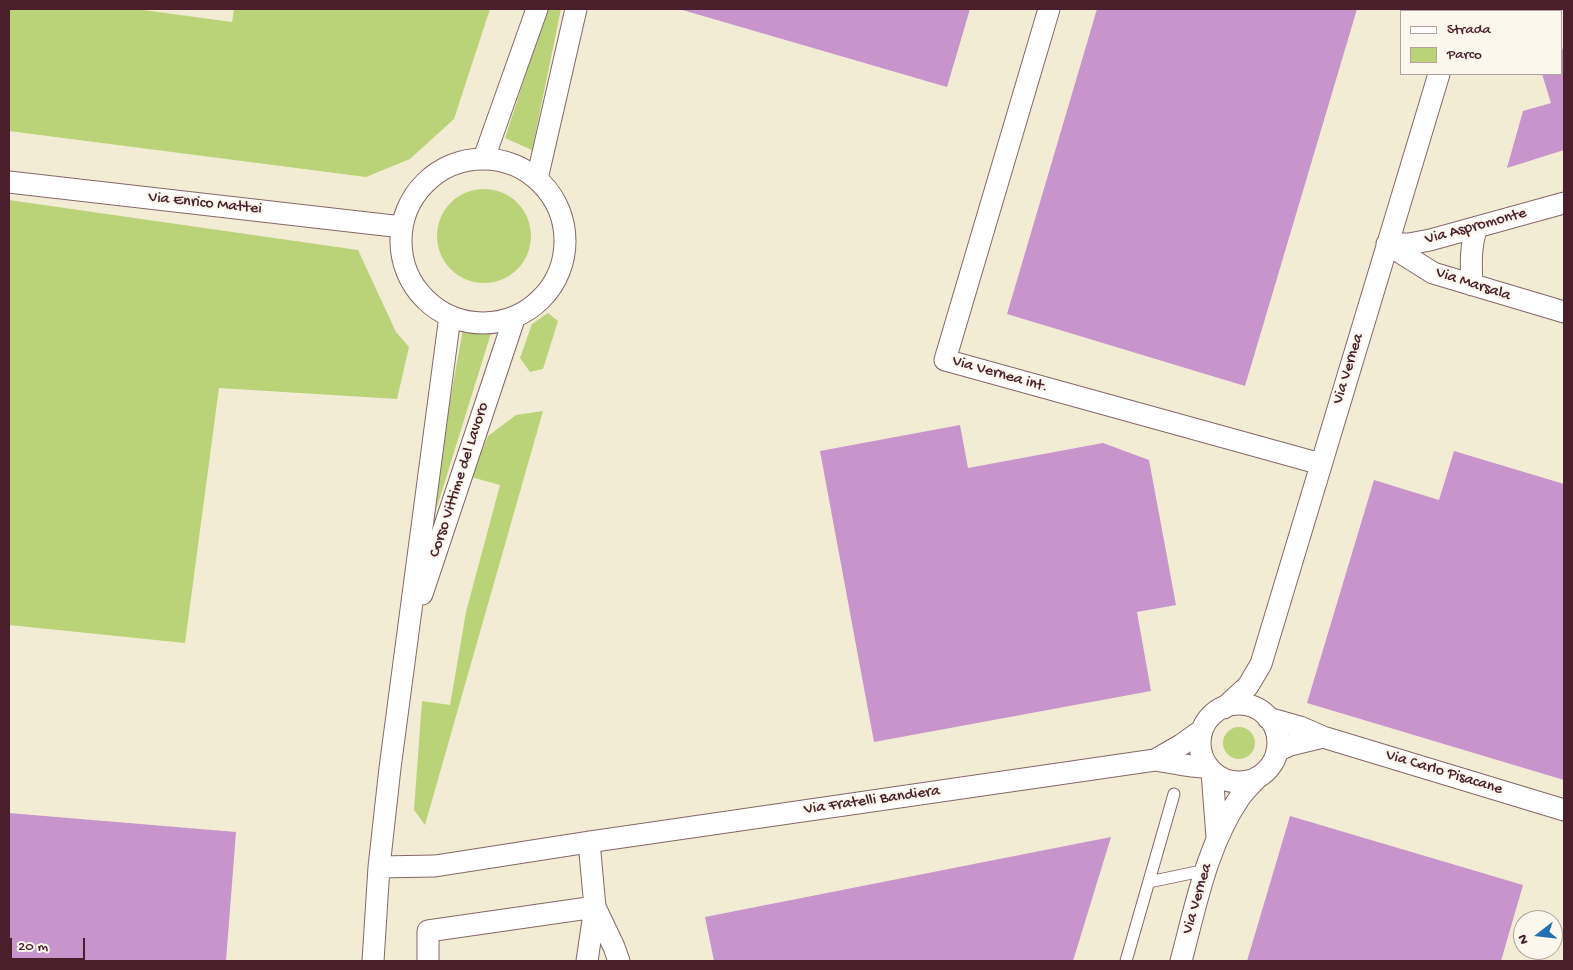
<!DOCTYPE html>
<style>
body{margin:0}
#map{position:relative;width:1573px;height:970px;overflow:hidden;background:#f3ecd5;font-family:"Gochi Hand",sans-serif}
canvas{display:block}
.frame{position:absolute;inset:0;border:10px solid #4a1f2b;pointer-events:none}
.legend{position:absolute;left:1400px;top:10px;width:162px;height:65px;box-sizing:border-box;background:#fbf7ec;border:1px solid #b4a19f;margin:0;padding:6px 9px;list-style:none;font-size:15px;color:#4a1f2b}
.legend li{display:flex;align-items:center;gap:10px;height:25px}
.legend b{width:25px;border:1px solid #b4a19f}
.north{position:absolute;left:1513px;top:910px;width:50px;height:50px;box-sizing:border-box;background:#fbf7ec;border:1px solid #b4a19f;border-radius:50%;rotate:254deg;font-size:14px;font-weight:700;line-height:20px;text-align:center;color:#4a1f2b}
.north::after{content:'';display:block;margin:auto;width:18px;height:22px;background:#1f6fb2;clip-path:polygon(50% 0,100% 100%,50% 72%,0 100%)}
.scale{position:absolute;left:10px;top:938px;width:75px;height:22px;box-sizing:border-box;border:2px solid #4a1f2b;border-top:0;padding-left:6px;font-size:15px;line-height:18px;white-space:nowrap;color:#4a1f2b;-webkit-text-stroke:4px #fbf7ec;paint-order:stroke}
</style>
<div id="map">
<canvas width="1573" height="970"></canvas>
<div class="frame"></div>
<ul class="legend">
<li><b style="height:6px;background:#fff"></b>Strada</li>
<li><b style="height:14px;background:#bad378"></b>Parco</li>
</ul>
<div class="north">N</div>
<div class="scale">20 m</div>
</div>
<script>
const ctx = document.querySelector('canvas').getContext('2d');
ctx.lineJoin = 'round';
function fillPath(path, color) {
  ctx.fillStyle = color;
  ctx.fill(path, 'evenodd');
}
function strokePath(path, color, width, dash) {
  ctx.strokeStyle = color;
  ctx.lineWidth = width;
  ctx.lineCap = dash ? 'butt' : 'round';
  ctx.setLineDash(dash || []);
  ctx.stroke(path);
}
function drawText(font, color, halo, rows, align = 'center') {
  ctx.font = font + ' "Gochi Hand",sans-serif';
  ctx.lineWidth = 4.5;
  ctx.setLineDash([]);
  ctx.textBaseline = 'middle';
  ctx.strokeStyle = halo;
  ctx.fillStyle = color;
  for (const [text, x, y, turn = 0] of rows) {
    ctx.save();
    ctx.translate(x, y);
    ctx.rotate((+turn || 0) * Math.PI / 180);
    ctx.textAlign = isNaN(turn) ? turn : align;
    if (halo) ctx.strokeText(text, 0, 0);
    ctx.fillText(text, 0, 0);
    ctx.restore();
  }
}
fillPath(new Path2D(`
 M 9,9 L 136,9 L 232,22 L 234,9 L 490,9 L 454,119 L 410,159 L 366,177 L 9,131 Z
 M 547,9 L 561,9 L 532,150 L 505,138 Z
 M437 236a47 47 0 1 1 94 0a47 47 0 1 1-94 0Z
 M 9,200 L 358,250 L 396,332 L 409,347 L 397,399 L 219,388 L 185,643 L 9,625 Z
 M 548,313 L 558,321 L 543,369 L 530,372 L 520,358 L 532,324 Z
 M 463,329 L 492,330 L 423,552 Z
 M 543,411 L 425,825 L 414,810 L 422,701 L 450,705 L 466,612 L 500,485 L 471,477 L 488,436 L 516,415 Z
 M1223 743a16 16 0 1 1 32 0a16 16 0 1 1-32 0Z`), '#bad378');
fillPath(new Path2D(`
 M 679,9 L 970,9 L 947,87 Z
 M 1097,9 L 1357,9 L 1245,386 L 1007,314 Z
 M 1564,48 L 1564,150 L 1507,168 L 1523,111 L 1551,103 L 1542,74 L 1562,74 L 1562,49 Z
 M 960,425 L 968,468 L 1103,443 L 1149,460 L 1176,605 L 1137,612 L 1151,691 L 874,742 L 820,451 Z
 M 1454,451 L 1564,484 L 1564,780 L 1307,703 L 1374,480 L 1439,500 Z
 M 9,813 L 236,832 L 226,961 L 9,961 Z
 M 1290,816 L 1523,885 L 1501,961 L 1247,961 Z
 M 1111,837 L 1073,961 L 714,961 L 705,917 Z`), '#c794cb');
const lane = new Path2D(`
 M 1149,882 L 1206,870
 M 1126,961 L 1174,794`);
const street = new Path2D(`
 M 1049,9 L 945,360 L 1321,464
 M 1458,11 L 1459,9
 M 484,158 L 537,9
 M401 241a82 82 0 1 1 164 0a82 82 0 1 1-164 0Z
 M 537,179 L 576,9
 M 9,182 L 402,227
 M 1387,244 L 1433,273 L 1564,312
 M 1387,244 L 1409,244 L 1430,240 L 1564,203
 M 1472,285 C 1471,265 1470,246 1477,227
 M 422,594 L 514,319
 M1200 743a39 39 0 1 1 78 0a39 39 0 1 1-78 0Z
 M 1224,708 L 1248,686 L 1261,664 L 1439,74
 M 1268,718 L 1300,727 L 1323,737 L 1564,810
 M 1277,751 L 1290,745 L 1323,737
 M 1155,760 L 1181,745 L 1202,730
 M 1212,772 L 1217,837
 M 379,867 L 435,866 L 589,842 L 1155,760 C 1173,762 1190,768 1208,767
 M 595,907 L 614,947 L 619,961
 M 373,961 L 379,867 L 390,768 L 450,316
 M 428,961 L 428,931 L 595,907
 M 587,961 L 595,907 L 589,842
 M 1181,961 C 1196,905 1207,845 1240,797 C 1245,790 1252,783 1258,777`);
strokePath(lane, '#856766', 13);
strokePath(street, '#856766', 23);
strokePath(lane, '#fff', 11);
strokePath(street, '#fff', 21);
drawText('16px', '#4a1f2b', '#fbf7ec', [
 ["Via Enrico Mattei",205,204,6],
 ["Via Aspromonte",1476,227,-15],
 ["Via Marsala",1473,285,18],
 ["Via Vernea",1349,369,-73],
 ["Via Vernea int.",1000,375,16],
 ["Corso Vittime del Lavoro",460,480,-72],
 ["Via Carlo Pisacane",1444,773,17],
 ["Via Fratelli Bandiera",872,801,-8],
 ["Via Vernea",1198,899,-74]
]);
</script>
